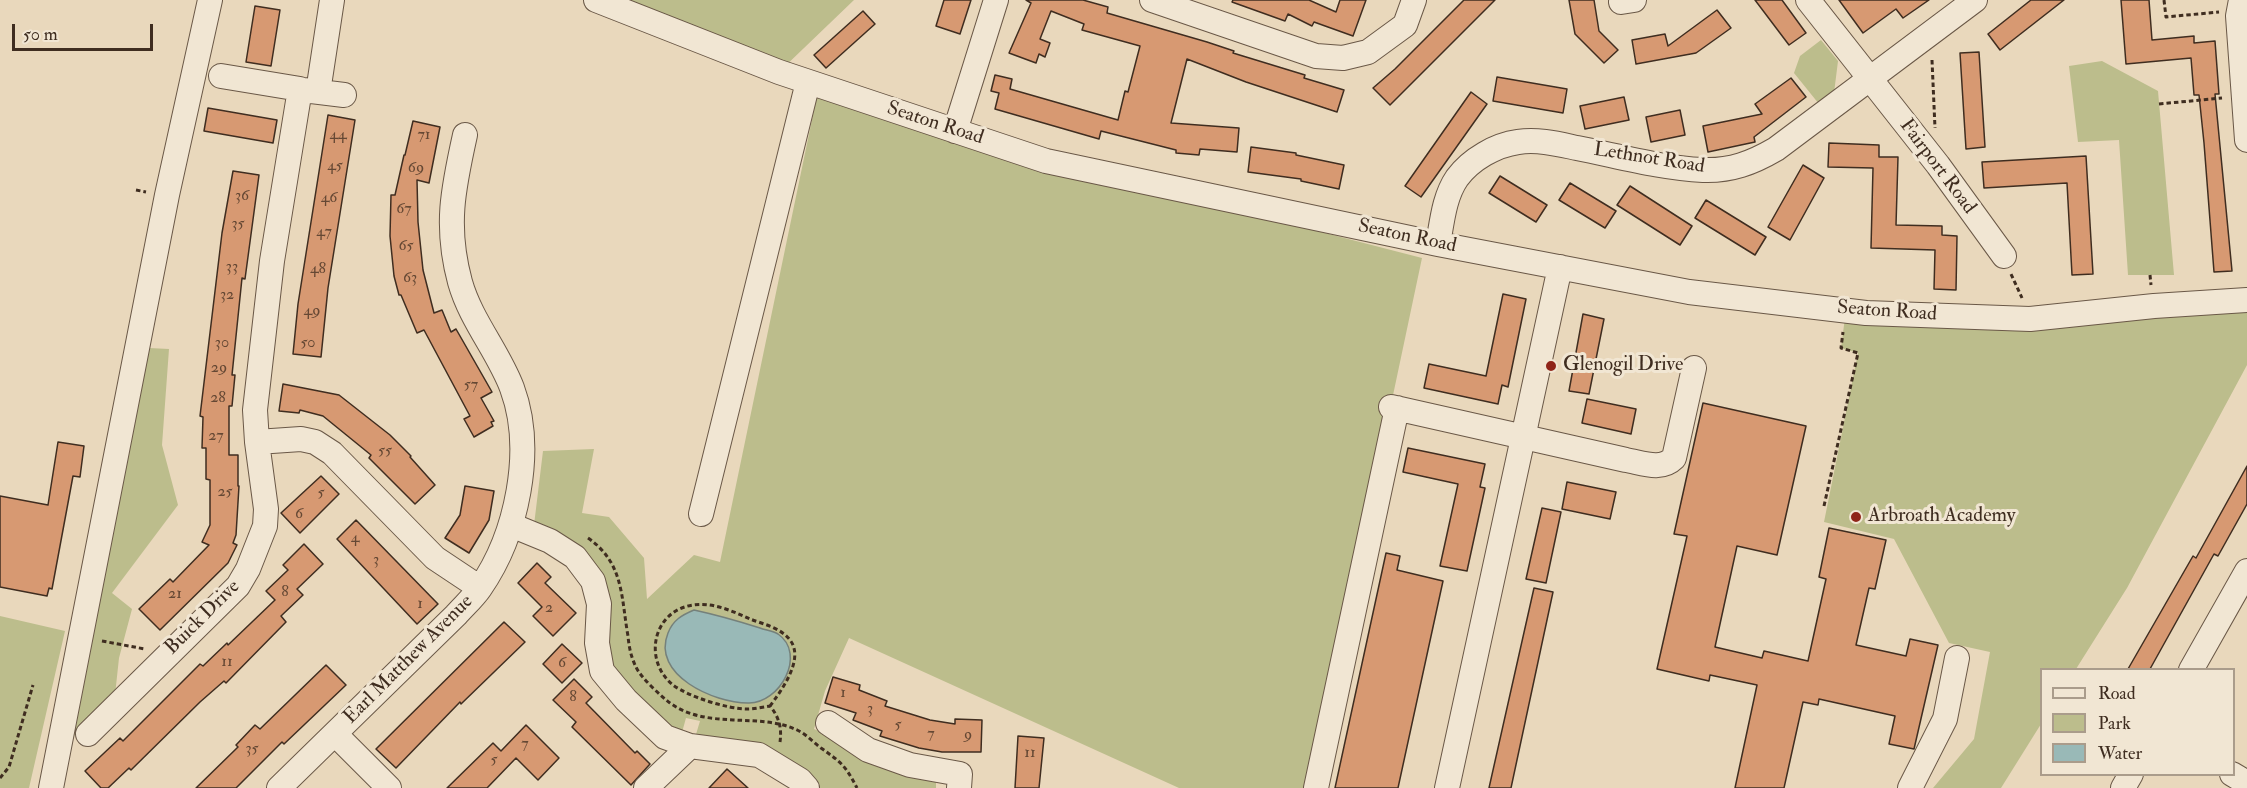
<!DOCTYPE html>
<style>
body{margin:0}
#map{position:relative;width:2247px;height:788px;overflow:hidden;background:#e9d8bc;font-family:"IM FELL Double Pica",serif}
canvas{display:block}
.legend{position:absolute;left:2040px;top:668px;width:195px;height:108px;box-sizing:border-box;background:#f1e6d3;border:2px solid #aa9c8b;margin:0;padding:8px 10px;list-style:none;font-size:18px;color:#3f2d20}
.legend li{display:flex;align-items:center;gap:12px;height:30px}
.legend b{width:30px;border:2px solid #aa9c8b}
.scale{position:absolute;left:12px;top:24px;width:141px;height:27px;box-sizing:border-box;border:3px solid #3f2d20;border-top:0;padding-left:8px;font-size:18px;line-height:21px;white-space:nowrap;color:#3f2d20;-webkit-text-stroke:4px #f1e6d3;paint-order:stroke}
</style>
<div id="map">
<canvas width="2247" height="788"></canvas>
<ul class="legend">
<li><b style="height:8px;background:#f1e6d3"></b>Road</li>
<li><b style="height:16px;background:#bcbd8c"></b>Park</li>
<li><b style="height:16px;background:#99b9b7"></b>Water</li>
</ul>
<div class="scale">50 m</div>
</div>
<script>
const ctx = document.querySelector('canvas').getContext('2d');
ctx.lineJoin = 'round';
function fillPath(path, color) {
  ctx.fillStyle = color;
  ctx.fill(path, 'evenodd');
}
function strokePath(path, color, width, dash) {
  ctx.strokeStyle = color;
  ctx.lineWidth = width;
  ctx.lineCap = dash ? 'butt' : 'round';
  ctx.setLineDash(dash || []);
  ctx.stroke(path);
}
function drawText(font, color, halo, rows, align = 'center') {
  ctx.font = font + ' "IM FELL Double Pica",serif';
  ctx.lineWidth = 6;
  ctx.setLineDash([]);
  ctx.textBaseline = 'middle';
  ctx.strokeStyle = halo;
  ctx.fillStyle = color;
  for (const [text, x, y, turn = 0] of rows) {
    ctx.save();
    ctx.translate(x, y);
    ctx.rotate((+turn || 0) * Math.PI / 180);
    ctx.textAlign = isNaN(turn) ? turn : align;
    if (halo) ctx.strokeText(text, 0, 0);
    ctx.fillText(text, 0, 0);
    ctx.restore();
  }
}
fillPath(new Path2D(`
 M 596,0 L 854,0 L 779,72 Z
 M 1821,40 L 1838,61 L 1834,93 L 1819,104 L 1794,73 L 1800,56 Z
 M 2102,61 L 2158,91 L 2174,275 L 2128,275 L 2119,140 L 2078,142 L 2069,66 Z
 M 819,86 L 1046,161 L 1422,258 L 1310,788 L 1179,788 L 849,638 L 825,691 L 814,729 L 936,781 L 936,788 L 817,788 L 694,741 L 700,721 L 686,718 L 681,736 L 665,727 L 614,671 L 610,652 L 608,599 L 534,525 L 543,451 L 594,449 L 582,513 L 609,517 L 644,558 L 647,599 L 694,555 L 720,562 Z
 M 2247,300 L 2247,365 L 2127,588 L 2076,669 L 2042,670 L 2041,724 L 2001,788 L 1933,788 L 1974,739 L 1990,652 L 1949,643 L 1894,539 L 1824,522 L 1858,353 L 1841,348 L 1846,310 L 1866,313 Z
 M 149,348 L 169,349 L 162,445 L 178,505 L 112,593 L 132,609 L 119,658 L 115,695 L 74,736 Z
 M 0,616 L 65,631 L 29,788 L 0,788 Z`), '#bcbd8c');
const water = new Path2D(`
 M 694,610 C 717,615 738,621 760,628 C 765,630 773,631 778,634 C 807,654 780,704 748,703 C 714,703 651,675 668,633 C 673,620 682,615 694,610 Z`);
fillPath(water, '#99b9b7');
strokePath(water, '#75817b', 1.5);
const building = new Path2D(`
 M 944,0 L 971,0 L 960,34 L 936,26 Z
 M 1026,0 L 1083,0 L 1108,7 L 1107,13 L 1207,42 L 1234,51 L 1233,53 L 1305,75 L 1304,78 L 1344,90 L 1337,112 L 1246,82 L 1187,59 L 1171,123 L 1239,128 L 1237,152 L 1200,149 L 1199,155 L 1176,153 L 1176,150 L 1101,131 L 1099,139 L 995,109 L 999,93 L 991,91 L 995,75 L 1012,79 L 1010,89 L 1118,120 L 1125,91 L 1128,92 L 1140,46 L 1082,30 L 1084,24 L 1051,11 L 1040,39 L 1050,43 L 1045,57 L 1039,54 L 1036,63 L 1009,53 L 1031,3 Z
 M 1233,0 L 1309,0 L 1336,12 L 1340,0 L 1366,0 L 1353,36 L 1314,22 L 1312,26 L 1288,14 L 1285,21 L 1232,2 Z
 M 1464,0 L 1495,0 L 1390,105 L 1373,88 L 1395,69 Z
 M 1569,0 L 1594,0 L 1599,31 L 1618,50 L 1604,63 L 1575,34 Z
 M 1755,0 L 1782,0 L 1806,33 L 1789,45 Z
 M 1839,0 L 1929,0 L 1903,18 L 1896,9 L 1863,33 Z
 M 2031,0 L 2064,0 L 2000,50 L 1988,34 Z
 M 2121,0 L 2149,0 L 2152,40 L 2194,36 L 2194,43 L 2215,41 L 2219,94 L 2215,94 L 2232,271 L 2214,272 L 2204,143 L 2199,95 L 2194,95 L 2191,58 L 2126,64 Z
 M 255,6 L 280,10 L 271,66 L 246,62 Z
 M 1717,10 L 1731,28 L 1696,53 L 1636,64 L 1632,40 L 1665,34 L 1668,46 Z
 M 863,11 L 875,24 L 826,68 L 814,55 Z
 M 1979,52 L 1985,147 L 1966,149 L 1960,53 Z
 M 1497,77 L 1567,89 L 1563,113 L 1493,101 Z
 M 1791,78 L 1806,97 L 1754,137 L 1755,142 L 1708,152 L 1703,126 L 1762,114 L 1755,104 Z
 M 1471,92 L 1487,104 L 1421,197 L 1405,186 Z
 M 1624,97 L 1629,120 L 1585,129 L 1580,106 Z
 M 208,108 L 277,120 L 273,143 L 204,131 Z
 M 1680,110 L 1685,135 L 1651,142 L 1646,117 Z
 M 328,115 L 355,120 L 328,288 L 321,357 L 293,354 L 298,304 Z
 M 413,121 L 440,127 L 429,183 L 417,180 L 418,222 L 423,270 L 434,313 L 442,310 L 451,332 L 456,329 L 492,392 L 481,398 L 494,421 L 491,422 L 493,426 L 474,437 L 464,419 L 470,416 L 424,330 L 417,333 L 401,295 L 399,295 L 394,276 L 390,236 L 391,195 L 395,195 L 404,155 L 405,155 Z
 M 1829,143 L 1879,145 L 1879,157 L 1898,157 L 1896,225 L 1942,226 L 1942,235 L 1957,236 L 1956,290 L 1934,289 L 1935,250 L 1871,248 L 1873,168 L 1828,167 Z
 M 1251,147 L 1296,153 L 1296,155 L 1344,165 L 1339,189 L 1301,181 L 1301,179 L 1248,172 Z
 M 2086,156 L 2093,274 L 2072,275 L 2067,183 L 1984,188 L 1982,162 Z
 M 1803,165 L 1824,178 L 1790,240 L 1768,227 Z
 M 233,171 L 259,175 L 245,279 L 242,278 L 232,375 L 235,375 L 232,406 L 229,406 L 229,455 L 238,455 L 238,486 L 239,486 L 236,535 L 233,543 L 237,545 L 228,563 L 160,630 L 139,609 L 170,579 L 173,582 L 209,545 L 202,542 L 210,525 L 210,480 L 206,479 L 206,448 L 202,448 L 203,417 L 200,416 L 222,233 Z
 M 1500,176 L 1547,205 L 1536,222 L 1489,193 Z
 M 1570,183 L 1616,211 L 1605,228 L 1559,200 Z
 M 1630,186 L 1692,226 L 1680,245 L 1617,205 Z
 M 1706,200 L 1766,237 L 1755,255 L 1695,218 Z
 M 1503,294 L 1526,299 L 1508,387 L 1502,385 L 1498,404 L 1424,388 L 1429,364 L 1486,376 Z
 M 1583,314 L 1604,319 L 1589,394 L 1569,391 Z
 M 283,384 L 339,395 L 390,435 L 411,456 L 410,457 L 435,485 L 415,504 L 369,458 L 371,455 L 323,416 L 300,410 L 299,413 L 279,411 Z
 M 1587,399 L 1636,409 L 1631,434 L 1582,423 Z
 M 1703,403 L 1806,426 L 1777,555 L 1737,546 L 1715,647 L 1762,658 L 1764,651 L 1808,661 L 1826,579 L 1819,577 L 1829,528 L 1886,540 L 1875,589 L 1869,588 L 1856,645 L 1906,656 L 1910,639 L 1938,645 L 1914,749 L 1889,744 L 1895,716 L 1819,699 L 1818,705 L 1803,702 L 1784,788 L 1735,788 L 1757,685 L 1710,675 L 1709,681 L 1657,669 L 1687,536 L 1674,534 Z
 M 58,442 L 84,446 L 80,477 L 73,476 L 52,589 L 49,588 L 47,596 L 0,587 L 0,496 L 48,505 Z
 M 1408,448 L 1485,464 L 1480,487 L 1485,488 L 1467,571 L 1440,566 L 1458,484 L 1403,472 Z
 M 2247,466 L 2247,504 L 2218,556 L 2214,554 L 2150,669 L 2128,669 L 2193,556 L 2196,558 Z
 M 321,476 L 339,494 L 300,533 L 281,513 Z
 M 1567,482 L 1616,492 L 1610,519 L 1562,509 Z
 M 465,486 L 494,491 L 489,520 L 469,553 L 445,538 L 460,515 Z
 M 1542,508 L 1561,512 L 1546,583 L 1526,579 Z
 M 356,520 L 438,604 L 417,624 L 337,539 Z
 M 304,544 L 323,564 L 297,589 L 303,595 L 281,616 L 286,622 L 226,683 L 224,681 L 200,702 L 131,770 L 129,768 L 108,788 L 101,788 L 85,771 L 120,738 L 123,741 L 200,664 L 203,666 L 227,643 L 228,645 L 275,600 L 266,591 L 288,570 L 283,565 Z
 M 1386,553 L 1400,556 L 1397,570 L 1443,581 L 1398,788 L 1335,788 Z
 M 537,563 L 551,577 L 545,583 L 576,613 L 553,636 L 533,616 L 542,607 L 518,583 Z
 M 1534,588 L 1553,592 L 1511,788 L 1489,788 Z
 M 504,622 L 525,642 L 461,704 L 460,702 L 396,768 L 376,749 Z
 M 562,644 L 582,663 L 562,683 L 543,664 Z
 M 326,665 L 346,685 L 284,744 L 282,742 L 236,788 L 196,788 L 238,747 L 236,745 L 255,725 L 260,729 Z
 M 833,677 L 860,685 L 859,690 L 887,701 L 885,706 L 930,720 L 955,724 L 955,719 L 982,720 L 981,752 L 942,752 L 919,748 L 880,736 L 882,731 L 853,720 L 856,713 L 825,703 Z
 M 574,679 L 592,697 L 586,703 L 635,753 L 637,751 L 650,764 L 631,785 L 572,727 L 576,722 L 553,700 Z
 M 526,725 L 559,758 L 538,780 L 516,758 L 487,788 L 447,788 L 493,743 L 501,751 Z
 M 1018,736 L 1044,738 L 1039,788 L 1015,788 Z
 M 727,769 L 748,788 L 709,788 Z`);
fillPath(building, '#d79972');
strokePath(building, '#3f2d20', 1.5);
const minor = new Path2D(`
 M 596,0 L 779,72 L 1046,161 L 1438,244 L 1689,292 L 1866,313 L 2030,319 L 2154,306 L 2247,300
 M 1152,0 L 1316,56 L 1343,58 L 1368,52 L 1405,25 L 1414,0
 M 1808,0 L 1938,165 L 2004,256
 M 2241,0 L 2238,16 L 2247,140
 M 1621,2 L 1634,0
 M 303,90 L 344,95
 M 318,92 L 332,0
 M 955,131 L 996,0
 M 1438,244 C 1442,222 1444,197 1457,178 C 1471,159 1496,145 1518,142 C 1538,139 1558,144 1577,148 C 1618,156 1661,168 1703,170 C 1731,171 1752,163 1776,149 L 1975,0
 M 1391,407 L 1626,460 C 1643,463 1661,471 1674,458 L 1694,368
 M 257,442 L 301,439 L 315,442 L 332,453 L 435,558 L 480,588
 M 701,514 L 808,82
 M 511,525 L 550,541 L 575,557 L 593,581 L 599,604 L 597,643 L 602,671 L 626,700 L 665,737 L 690,746 L 759,755 L 800,780 L 807,788
 M 2191,670 L 2247,571
 M 828,723 L 868,750 L 910,765 L 960,774 L 959,788
 M 88,734 L 238,586 L 248,569 L 265,526 L 266,509 L 257,442 L 255,410 L 272,261 L 300,89 L 221,76
 M 335,734 L 389,788
 M 2232,774 L 2247,783
 M 51,788 L 167,195 L 210,0
 M 279,788 L 456,615 C 464,606 474,597 480,588 C 517,535 535,450 512,388 C 498,351 471,321 460,282 C 445,227 453,189 465,135
 M 646,788 L 690,746
 M 1316,788 L 1397,408
 M 1447,788 L 1560,267
 M 1910,788 L 1945,719 L 1957,658
 M 2123,788 L 2131,774`);
strokePath(minor, '#6a5847', 26);
strokePath(new Path2D(`
 M 2164,0 L 2166,17 L 2219,12
 M 1932,60 L 1935,128
 M 2159,104 L 2222,98
 M 136,190 L 146,192
 M 2011,274 L 2022,298
 M 2150,275 L 2151,285
 M 1824,506 L 1858,353 L 1841,348 L 1843,332
 M 588,538 C 624,563 621,597 628,636 C 629,647 631,657 636,667 C 640,677 662,697 670,703 C 709,731 760,711 799,731 C 807,735 814,743 821,748 C 842,763 845,765 857,788
 M 102,641 L 145,649
 M 770,706 C 781,691 805,659 790,640 C 781,628 763,624 750,619 C 732,611 713,602 693,605 C 652,611 643,661 673,685 C 689,697 728,709 747,709 C 755,709 763,707 770,706 C 779,717 782,728 780,742
 M 0,778 L 9,767 L 33,685`), '#3f2d20', 3, [4.5, 3]);
strokePath(minor, '#f1e6d3', 24);
for (const [x, y, r, color] of [
 [1551,366,6,"#8f2418"],
 [1856,517,6,"#8f2418"]
]) {
  const dot = new Path2D();
  dot.arc(x, y, r, 0, 2 * Math.PI);
  ctx.fillStyle = color;
  ctx.fill(dot);
  strokePath(dot, '#f1e6d3', 2);
}
drawText('16px', '#654834', null, [
 ["44",338,136],
 ["71",424,136],
 ["45",335,167],
 ["69",416,169],
 ["36",242,197],
 ["46",329,199],
 ["67",404,210],
 ["35",238,225],
 ["47",324,233],
 ["65",406,247],
 ["33",232,268],
 ["48",318,270],
 ["63",410,279],
 ["32",227,296],
 ["49",312,312],
 ["30",222,344],
 ["50",308,344],
 ["29",219,369],
 ["57",471,386],
 ["28",218,399],
 ["27",216,437],
 ["55",385,452],
 ["25",225,493],
 ["5",321,494],
 ["6",299,515],
 ["4",355,539],
 ["3",376,561],
 ["8",285,593],
 ["21",175,595],
 ["1",420,605],
 ["2",549,609],
 ["11",227,663],
 ["6",562,664],
 ["1",843,694],
 ["8",573,698],
 ["3",870,710],
 ["5",898,726],
 ["7",931,735],
 ["9",968,736],
 ["7",525,745],
 ["35",252,750],
 ["11",1030,754],
 ["5",494,761]
]);
drawText('20px', '#3f2d20', '#f1e6d3', [
 ["Seaton Road",935,124,18],
 ["Lethnot Road",1649,159,9],
 ["Fairport Road",1937,167,53],
 ["Seaton Road",1407,237,12],
 ["Seaton Road",1887,312,4],
 ["Buick Drive",203,618,-45],
 ["Earl Matthew Avenue",409,660,-45]
]);
drawText('20px', '#3f2d20', '#f1e6d3', [
 ["Glenogil Drive",1563,366],
 ["Arbroath Academy",1868,517]
], 'left');
</script>
